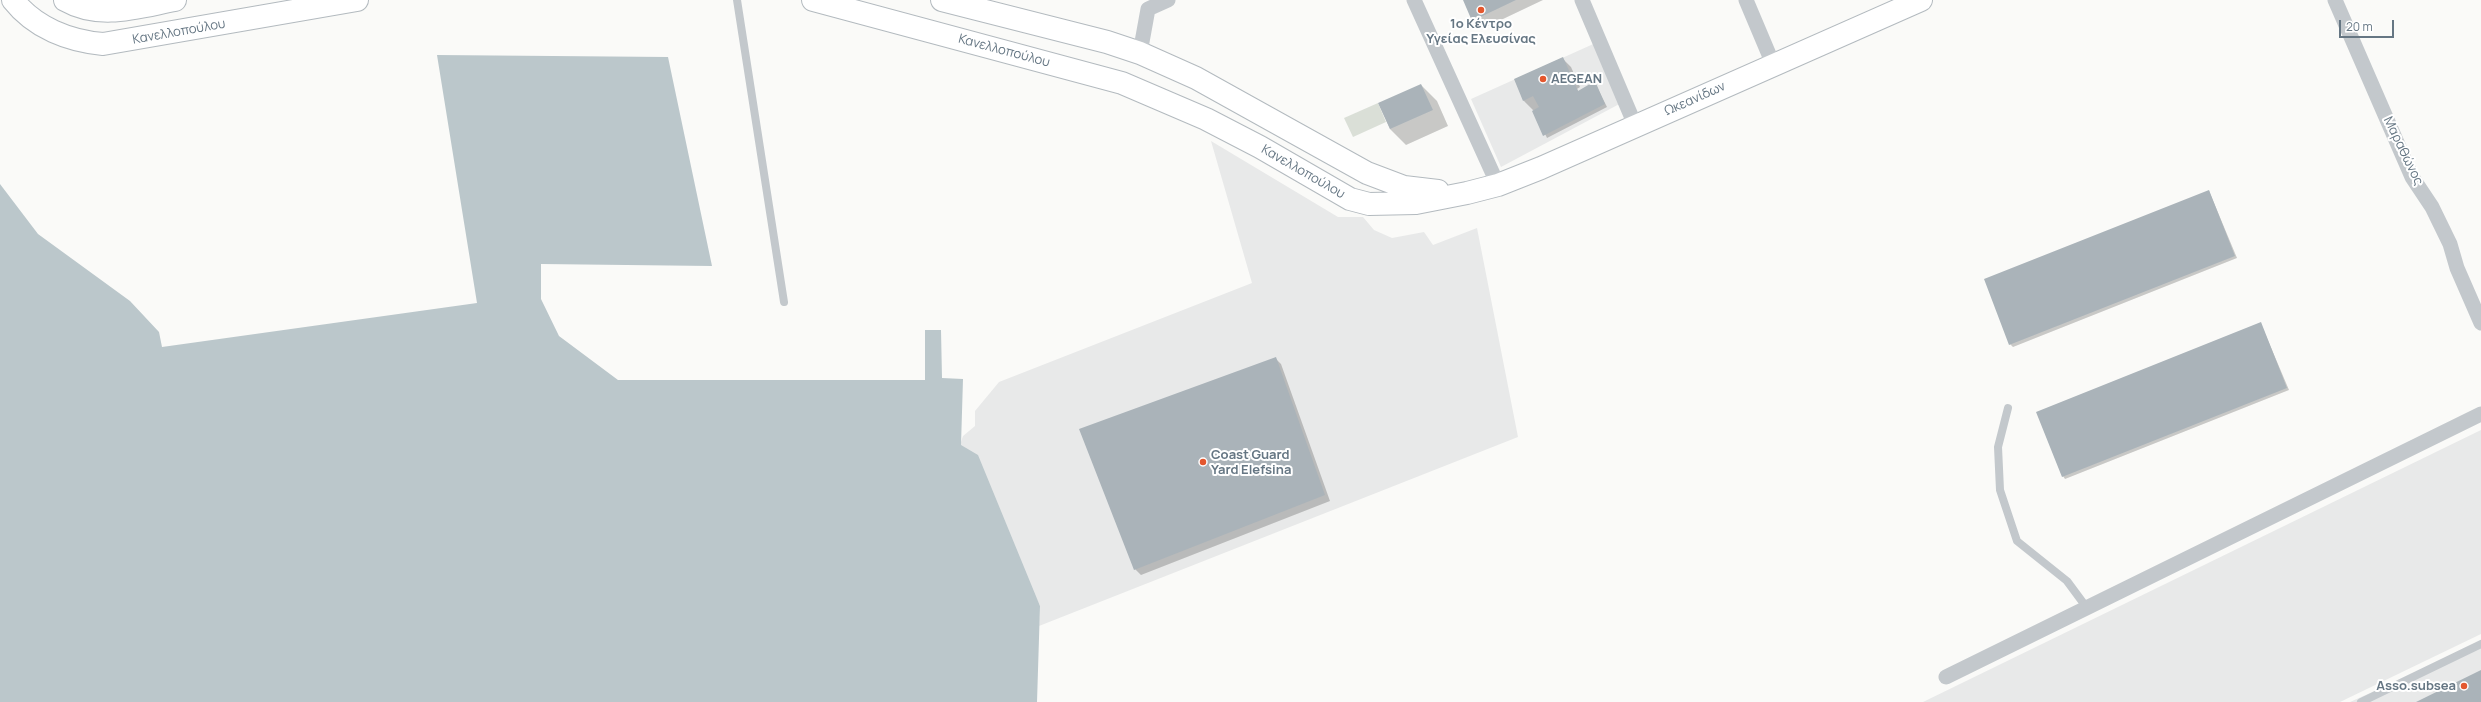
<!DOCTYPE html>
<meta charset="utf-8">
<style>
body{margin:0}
#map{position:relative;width:2481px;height:702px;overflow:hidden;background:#fafaf8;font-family:Manrope,sans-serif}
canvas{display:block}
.scale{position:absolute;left:2339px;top:20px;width:55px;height:18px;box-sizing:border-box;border:2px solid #657683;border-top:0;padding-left:5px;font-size:12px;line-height:14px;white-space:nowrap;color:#657683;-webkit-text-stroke:3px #fff;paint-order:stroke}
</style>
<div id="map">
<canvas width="2481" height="702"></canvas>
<div class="scale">20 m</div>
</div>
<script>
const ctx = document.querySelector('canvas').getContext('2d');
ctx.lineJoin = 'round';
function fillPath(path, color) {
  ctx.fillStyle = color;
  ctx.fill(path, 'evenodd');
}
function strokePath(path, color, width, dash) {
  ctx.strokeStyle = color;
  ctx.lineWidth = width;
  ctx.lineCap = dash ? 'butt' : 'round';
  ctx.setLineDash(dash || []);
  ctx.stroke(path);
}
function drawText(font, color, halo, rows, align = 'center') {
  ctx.font = font + ' Manrope,sans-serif';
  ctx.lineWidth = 4;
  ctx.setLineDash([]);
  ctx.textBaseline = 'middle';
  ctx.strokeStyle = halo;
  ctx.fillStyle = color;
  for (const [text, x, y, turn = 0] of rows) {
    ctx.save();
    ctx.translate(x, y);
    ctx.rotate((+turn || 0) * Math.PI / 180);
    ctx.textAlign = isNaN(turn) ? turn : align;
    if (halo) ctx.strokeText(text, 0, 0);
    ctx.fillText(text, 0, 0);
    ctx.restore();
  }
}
fillPath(new Path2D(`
 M 1600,41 L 1625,101 L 1501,167 L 1471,99 Z
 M 1211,141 L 1338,217 L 1363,217 L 1374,230 L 1392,238 L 1424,232 L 1433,245 L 1477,228 L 1518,437 L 1039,626 L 1040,606 L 960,445 L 963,436 L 975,426 L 975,411 L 999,382 L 1252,283 Z
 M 2481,430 L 2481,634 L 2340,702 L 1923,702 Z
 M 2481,643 L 2481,702 L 2350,702 Z`), '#e8e9e9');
fillPath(new Path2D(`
 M 1378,103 L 1386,122 L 1353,137 L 1344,118 Z`), '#dadfd7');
fillPath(new Path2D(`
 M 437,55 L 668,57 L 712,266 L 541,264 L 541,299 L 559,336 L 618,380 L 925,380 L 925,330 L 941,330 L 942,378 L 963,379 L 961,445 L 978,455 L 1040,606 L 1037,702 L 0,702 L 0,184 L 38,234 L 130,301 L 159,332 L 162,347 L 477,303 Z`), '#bbc7cb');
fillPath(new Path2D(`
 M 1464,0 L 1543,0 L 1482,29 L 1473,20 Z
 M 1562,58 L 1571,67 L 1580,87 L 1577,89 L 1579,92 L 1595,83 L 1607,107 L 1547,138 L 1534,111 L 1524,101 L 1515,80 Z
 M 1421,85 L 1437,101 L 1448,126 L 1406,145 L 1390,129 L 1379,104 Z
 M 2209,191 L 2237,258 L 2013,347 L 2010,344 Z
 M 2261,324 L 2289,390 L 2065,479 L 2063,476 Z
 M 1275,358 L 1281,364 L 1330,501 L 1141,575 L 1135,569 Z`), '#0003');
fillPath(new Path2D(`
 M 1463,0 L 1516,0 L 1472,21 Z
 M 1563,57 L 1578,91 L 1595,81 L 1605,104 L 1543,136 L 1532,111 L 1539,107 L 1533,96 L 1523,101 L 1514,79 Z
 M 1421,84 L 1433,110 L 1390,129 L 1378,103 Z
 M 2209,190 L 2235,256 L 2009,345 L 1984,279 Z
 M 2261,322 L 2287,388 L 2062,477 L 2036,412 Z
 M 1276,357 L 1325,495 L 1134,570 L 1079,429 Z
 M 2481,670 L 2481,702 L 2416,702 Z`), '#aab3b9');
const secondary = new Path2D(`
 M 13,0 C 35,28 69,41 103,44 L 357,0
 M 65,0 C 100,20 138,7 175,0
 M 813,0 L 1122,83 L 1206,119 L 1260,147 L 1350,199 L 1369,204 L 1416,203 L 1467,193 L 1498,185 L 1541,168 L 1921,0
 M 942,0 L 1107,42 L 1140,53 L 1196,78 L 1367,173 L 1404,187 L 1438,191`);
strokePath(secondary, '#b3babf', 24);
strokePath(new Path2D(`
 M 737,0 L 784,302
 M 2008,408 L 1998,447 L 2000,490 L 2017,541 L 2067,581 L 2087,608
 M 2361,702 L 2481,644`), '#c3c8cc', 8);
strokePath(new Path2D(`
 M 1414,0 L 1498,185
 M 1582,0 L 1635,125
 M 1746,0 L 1773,64
 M 2335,0 L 2412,177 L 2432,207 L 2450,244 L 2457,268 L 2481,323
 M 1140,53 L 1148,9 L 1168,0
 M 1946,677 L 2481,414`), '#c3c8cc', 15);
strokePath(secondary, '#fff', 22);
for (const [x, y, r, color] of [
 [1481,10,4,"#e4572e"],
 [1543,79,4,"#e4572e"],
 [1203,462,4,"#e4572e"],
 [2464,686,4,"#e4572e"]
]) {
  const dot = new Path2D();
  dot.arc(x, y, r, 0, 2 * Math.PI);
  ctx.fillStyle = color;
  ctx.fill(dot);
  strokePath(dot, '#fff', 1.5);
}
drawText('bold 13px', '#657683', '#fff', [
 ["1ο Κέντρο",1481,24,"center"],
 ["Υγείας Ελευσίνας",1481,39,"center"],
 ["AEGEAN",1551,79],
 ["Coast Guard",1211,455],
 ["Yard Elefsina",1211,470],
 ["Asso.subsea",2456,686,"right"]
], 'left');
drawText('13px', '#657683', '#fff', [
 ["Κανελλοπούλου",179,32,-10],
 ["Κανελλοπούλου",1004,51,15],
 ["Ωκεανίδων",1695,99,-24],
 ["Μαραθώνος",2403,151,64],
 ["Κανελλοπούλου",1303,172,30]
]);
</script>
